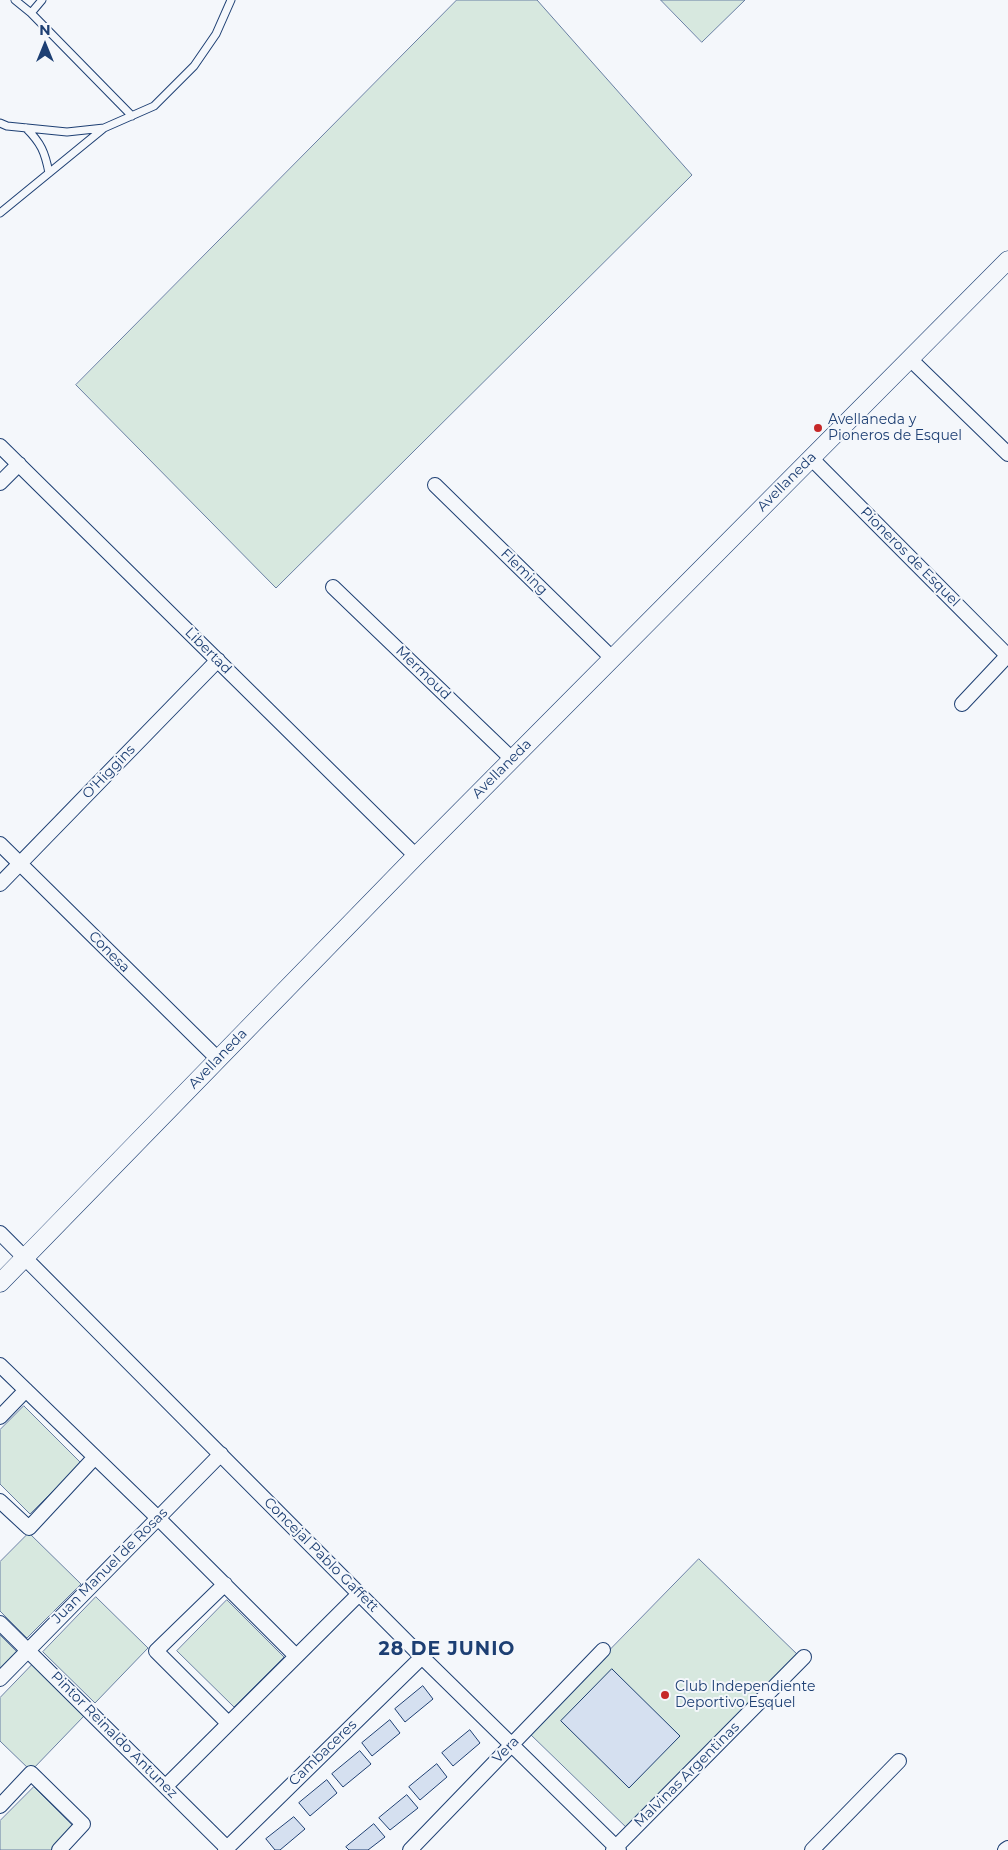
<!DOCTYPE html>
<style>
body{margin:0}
#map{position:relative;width:1008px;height:1850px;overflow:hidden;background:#f4f7fb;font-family:Montserrat,sans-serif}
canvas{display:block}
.north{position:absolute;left:20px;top:20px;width:50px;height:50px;-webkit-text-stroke:4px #f4f7fb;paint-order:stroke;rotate:0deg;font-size:14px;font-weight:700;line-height:20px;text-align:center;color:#1d3f73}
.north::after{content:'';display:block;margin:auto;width:18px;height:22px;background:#1d3f73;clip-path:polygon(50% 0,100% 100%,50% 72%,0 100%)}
</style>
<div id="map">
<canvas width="1008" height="1850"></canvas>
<div class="north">N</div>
</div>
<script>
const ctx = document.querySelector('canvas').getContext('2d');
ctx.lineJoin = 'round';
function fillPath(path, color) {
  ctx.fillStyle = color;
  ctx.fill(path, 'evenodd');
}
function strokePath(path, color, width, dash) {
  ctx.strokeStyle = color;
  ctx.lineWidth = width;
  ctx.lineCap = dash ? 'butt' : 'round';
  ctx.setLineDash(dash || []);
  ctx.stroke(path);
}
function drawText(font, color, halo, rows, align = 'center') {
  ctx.font = font + ' Montserrat,sans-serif';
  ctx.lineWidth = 4;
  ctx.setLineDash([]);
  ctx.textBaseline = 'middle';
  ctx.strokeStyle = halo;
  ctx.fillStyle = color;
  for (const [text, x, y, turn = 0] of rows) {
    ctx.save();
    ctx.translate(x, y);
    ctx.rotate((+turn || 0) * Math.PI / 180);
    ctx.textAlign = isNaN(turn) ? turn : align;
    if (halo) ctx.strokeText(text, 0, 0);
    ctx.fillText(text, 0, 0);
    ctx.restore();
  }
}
const green = new Path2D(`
 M 457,0 L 537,0 L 692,175 L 276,588 L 76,385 Z
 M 661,0 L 745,0 L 702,42 Z
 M 24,1406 L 81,1463 L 30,1514 L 0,1484 L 0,1430 Z
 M 29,1533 L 81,1584 L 27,1638 L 0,1611 L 0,1562 Z
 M 699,1559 L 800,1657 L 630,1831 L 529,1733 Z
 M 96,1597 L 148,1648 L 95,1703 L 43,1652 Z
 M 227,1600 L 284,1657 L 234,1707 L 177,1651 Z
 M 0,1635 L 17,1652 L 0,1669 Z
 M 32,1665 L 84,1716 L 31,1771 L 0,1741 L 0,1698 Z
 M 34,1787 L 74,1827 L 51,1850 L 0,1850 L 0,1821 Z`);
fillPath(green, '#d7e8df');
strokePath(green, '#687fa3', 1);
const building = new Path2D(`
 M 612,1669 L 680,1736 L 629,1788 L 561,1721 Z
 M 423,1686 L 433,1699 L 405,1722 L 395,1709 Z
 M 390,1720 L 400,1733 L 372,1756 L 362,1743 Z
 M 470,1730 L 480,1743 L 453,1766 L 442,1753 Z
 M 360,1751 L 371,1764 L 343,1787 L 332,1774 Z
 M 437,1764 L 447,1777 L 420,1800 L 409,1787 Z
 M 327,1780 L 337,1793 L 310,1816 L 299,1803 Z
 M 407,1795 L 418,1808 L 390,1830 L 379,1818 Z
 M 294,1817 L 305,1829 L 280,1850 L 275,1850 L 266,1839 Z
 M 374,1824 L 385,1837 L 368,1850 L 349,1850 L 346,1847 Z`);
fillPath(building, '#d5e0f0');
strokePath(building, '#1d3f73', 1);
const service = new Path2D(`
 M 15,0 L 31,13 L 132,116
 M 31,13 L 42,0
 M 0,123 L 7,126 L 67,132 L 104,128
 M 26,128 C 41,143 45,152 49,173
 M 0,213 L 104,128 L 154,106 L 194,66 L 216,34 L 231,0`);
const minor = new Path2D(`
 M 910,359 L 1008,454
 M 0,446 L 416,856
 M 811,458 L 1008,656
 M 0,483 L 19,464
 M 435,485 L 612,658
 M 333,587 L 512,759
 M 962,704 L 1008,655
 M 0,844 L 218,1059
 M 0,884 L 218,660
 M 0,1233 L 422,1657 L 619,1850
 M 0,1365 L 158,1518 L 296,1656
 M 0,1417 L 26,1390
 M 0,1501 L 29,1528 L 95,1457
 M 225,1584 L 156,1651 L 228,1723
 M 0,1623 L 227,1848
 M 0,1679 L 221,1454
 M 166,1786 L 359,1594
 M 0,1806 L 31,1773 L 83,1824 L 59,1850
 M 225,1850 L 422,1657
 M 410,1850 L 603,1650
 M 613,1850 L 804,1657
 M 812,1850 L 899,1761
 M 1005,1850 L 1008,1848`);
const tertiary = new Path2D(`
 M 0,1283 L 416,856 L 1008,260`);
strokePath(service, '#1d3f73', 9);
strokePath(minor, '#1d3f73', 16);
strokePath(tertiary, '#1d3f73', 19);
strokePath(service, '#f4f7fb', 7);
strokePath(minor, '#f4f7fb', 14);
strokePath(tertiary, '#f4f7fb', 18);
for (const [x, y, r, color] of [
 [818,428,5,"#c62828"],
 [665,1695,5,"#c62828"]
]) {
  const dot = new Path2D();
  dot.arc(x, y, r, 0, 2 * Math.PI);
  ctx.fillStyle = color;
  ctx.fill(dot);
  strokePath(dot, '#f4f7fb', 2);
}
drawText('14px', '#1d3f73', '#f4f7fb', [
 ["Avellaneda y",828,420],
 ["Pioneros de Esquel",828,436],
 ["Club Independiente",675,1687],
 ["Deportivo Esquel",675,1703]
], 'left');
drawText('14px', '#1d3f73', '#f4f7fb', [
 ["Avellaneda",787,482,-45],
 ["Pioneros de Esquel",910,557,45],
 ["Fleming",524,572,44],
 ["Libertad",208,651,45],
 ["Mermoud",423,673,44],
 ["Avellaneda",502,769,-45],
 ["O'Higgins",109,772,-46],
 ["Conesa",109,952,45],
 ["Avellaneda",218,1059,-46],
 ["Concejal Pablo Gaffett",321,1555,45],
 ["Juan Manuel de Rosas",110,1566,-45],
 ["Pintor Reinaldo Antunez",114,1735,45],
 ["Vera",506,1750,-46],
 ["Cambaceres",323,1753,-44],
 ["Malvinas Argentinas",687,1775,-45]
]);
ctx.letterSpacing = '1px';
drawText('bold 19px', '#1d3f73', '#f4f7fb', [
 ["28 DE JUNIO",447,1649]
]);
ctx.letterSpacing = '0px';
</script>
